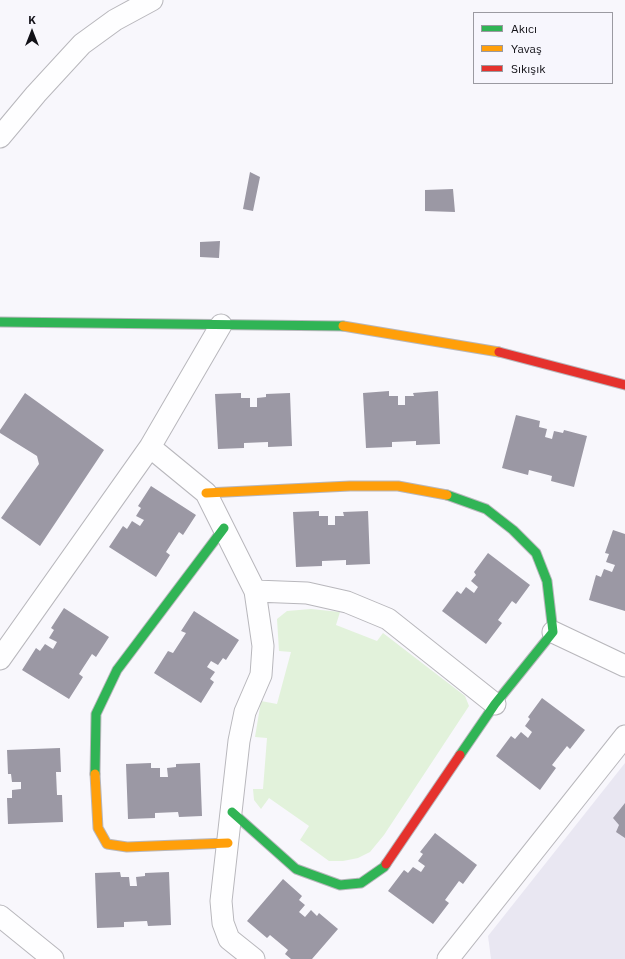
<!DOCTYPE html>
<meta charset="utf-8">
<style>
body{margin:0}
#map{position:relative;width:625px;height:959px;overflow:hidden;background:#f8f7fc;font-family:"IBM Plex Sans",sans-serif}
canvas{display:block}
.legend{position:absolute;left:473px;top:12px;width:140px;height:72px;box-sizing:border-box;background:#f7f6fd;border:1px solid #9b9aa1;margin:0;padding:5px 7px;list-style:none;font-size:12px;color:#121117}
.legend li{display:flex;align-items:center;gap:8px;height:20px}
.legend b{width:20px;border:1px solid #9b9aa1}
.north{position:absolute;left:12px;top:12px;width:40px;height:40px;-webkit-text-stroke:3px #f7f6fd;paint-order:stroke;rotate:0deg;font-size:11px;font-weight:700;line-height:16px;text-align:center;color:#121117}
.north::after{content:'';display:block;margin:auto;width:14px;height:18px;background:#121117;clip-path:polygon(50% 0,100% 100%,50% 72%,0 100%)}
</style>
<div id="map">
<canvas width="625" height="959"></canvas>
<ul class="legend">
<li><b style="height:5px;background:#30b455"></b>Akıcı</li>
<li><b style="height:5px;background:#ff9f0a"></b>Yavaş</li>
<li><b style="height:5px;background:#e5322d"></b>Sıkışık</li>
</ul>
<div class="north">K</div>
</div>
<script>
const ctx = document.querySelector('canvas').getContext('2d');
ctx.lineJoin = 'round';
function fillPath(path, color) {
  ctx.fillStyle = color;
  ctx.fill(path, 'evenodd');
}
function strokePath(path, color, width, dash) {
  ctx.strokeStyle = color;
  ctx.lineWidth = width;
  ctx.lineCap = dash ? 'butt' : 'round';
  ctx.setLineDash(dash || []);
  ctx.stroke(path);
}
fillPath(new Path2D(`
 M 625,763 L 625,959 L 491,959 L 488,936 Z`), '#e9e7f2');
fillPath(new Path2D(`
 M 311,609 L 340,612 L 336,625 L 377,641 L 383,633 L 465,696 L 469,706 L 384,835 L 370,852 L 358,858 L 343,861 L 329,861 L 300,840 L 309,826 L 269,798 L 261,809 L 254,800 L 253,789 L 263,789 L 267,738 L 255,737 L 261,701 L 277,704 L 291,652 L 279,651 L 277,619 L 287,611 Z`), '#e2f2db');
fillPath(new Path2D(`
 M 250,172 L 260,177 L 253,211 L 243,209 Z
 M 453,189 L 455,212 L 425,211 L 425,190 Z
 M 220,241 L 219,258 L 200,257 L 200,242 Z
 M 389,391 L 389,396 L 398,396 L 398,405 L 405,405 L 405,396 L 414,396 L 413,393 L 438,391 L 440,444 L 416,445 L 416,441 L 392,442 L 392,447 L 366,448 L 363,393 Z
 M 25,393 L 104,450 L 40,546 L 1,518 L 39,464 L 37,456 L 0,433 L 0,430 Z
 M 241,393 L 241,398 L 250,398 L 250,407 L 257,407 L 257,398 L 266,397 L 266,394 L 290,393 L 292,446 L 268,447 L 268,442 L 244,443 L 244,448 L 218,449 L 215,394 Z
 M 516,415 L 540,421 L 539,427 L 547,429 L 545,437 L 552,439 L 554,431 L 563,433 L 564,430 L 587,436 L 574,487 L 551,481 L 552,476 L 529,470 L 528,475 L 502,468 Z
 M 151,486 L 196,515 L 183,535 L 179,532 L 166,552 L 170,555 L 156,577 L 109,547 L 123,526 L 127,529 L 132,521 L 140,526 L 144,520 L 136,516 L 141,508 L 138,506 Z
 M 319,511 L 319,516 L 328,516 L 328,525 L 335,525 L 335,516 L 344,516 L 343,512 L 368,511 L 370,564 L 346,565 L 346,560 L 322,561 L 322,566 L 296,567 L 293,512 Z
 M 613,530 L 625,534 L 625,611 L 589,600 L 596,575 L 601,577 L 604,569 L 612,572 L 615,565 L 606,562 L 609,554 L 605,553 Z
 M 488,553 L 530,585 L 516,604 L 512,601 L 498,620 L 502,623 L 486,644 L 442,611 L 457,591 L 461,594 L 466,587 L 474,593 L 478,587 L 471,581 L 476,575 L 474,572 Z
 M 64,608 L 109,637 L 96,657 L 92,654 L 79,674 L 83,677 L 69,699 L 22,670 L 36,648 L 40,651 L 45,644 L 53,649 L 57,642 L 49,638 L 54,630 L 51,628 Z
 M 194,611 L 239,640 L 226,660 L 223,658 L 218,665 L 211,661 L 207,667 L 215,672 L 210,679 L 214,682 L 201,703 L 154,673 L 168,651 L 173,653 L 186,633 L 181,631 Z
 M 542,698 L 585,730 L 570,749 L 567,746 L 552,765 L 556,768 L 540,790 L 496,756 L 511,736 L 515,739 L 521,732 L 528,738 L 532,732 L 525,726 L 530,719 L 528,717 Z
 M 60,748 L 61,772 L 56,772 L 57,795 L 62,795 L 63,822 L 8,824 L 7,798 L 12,798 L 12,790 L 21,789 L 21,782 L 12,782 L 11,774 L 8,774 L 7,750 Z
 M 151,763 L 151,768 L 160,768 L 160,777 L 168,777 L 167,768 L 176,767 L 176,764 L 200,763 L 202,816 L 179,817 L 178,812 L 155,813 L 155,818 L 128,819 L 126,764 Z
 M 625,803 L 625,838 L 616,832 L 619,825 L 613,818 Z
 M 435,833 L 477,865 L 463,884 L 459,881 L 445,900 L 449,903 L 433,924 L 388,891 L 404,870 L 408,873 L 413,867 L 421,872 L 425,866 L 418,861 L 423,854 L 420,852 Z
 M 120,872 L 121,877 L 129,877 L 130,886 L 137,886 L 136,877 L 145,876 L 145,873 L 169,872 L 171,925 L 148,926 L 147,921 L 124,922 L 124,927 L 97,928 L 95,873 Z
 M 283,879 L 302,896 L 299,900 L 305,905 L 299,912 L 305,917 L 311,910 L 317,916 L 319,913 L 338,929 L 312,959 L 291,959 L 285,954 L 288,950 L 270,935 L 267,938 L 247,921 Z`), '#9b98a4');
const street = new Path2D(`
 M 0,137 L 36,94 L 82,44 L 115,20 L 152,0
 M 150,447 L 206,493 L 255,591 L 263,646 L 261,675 L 245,712 L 239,741 L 221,901 L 223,923 L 229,939 L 254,959
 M 255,591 L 307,593 L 347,602 L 388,619 L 495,704
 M 553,632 L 625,666
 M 0,659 L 150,447 L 221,325
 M 0,916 L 53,959
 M 448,959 L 625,736`);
const fast = new Path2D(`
 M 0,322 L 343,326
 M 447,495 L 486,509 L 513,530 L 536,553 L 547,581 L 553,632 L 495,704 L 460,755
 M 95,774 L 96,714 L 117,670 L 224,528
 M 232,812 L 296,869 L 340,885 L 361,883 L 384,867 L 386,864`);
const slow = new Path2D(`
 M 343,326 L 499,352
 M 206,493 L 350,486 L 398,486 L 447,495
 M 95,774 L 98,828 L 107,844 L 127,847 L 228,843`);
const jam = new Path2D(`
 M 499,352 L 625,385
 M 386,864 L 460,755`);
strokePath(street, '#b8b7bc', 23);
strokePath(fast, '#b8b7bc', 11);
strokePath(slow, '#b8b7bc', 11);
strokePath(jam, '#b8b7bc', 11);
strokePath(street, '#fefeff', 21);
strokePath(fast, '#30b455', 9);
strokePath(slow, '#ff9f0a', 9);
strokePath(jam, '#e5322d', 9);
</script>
